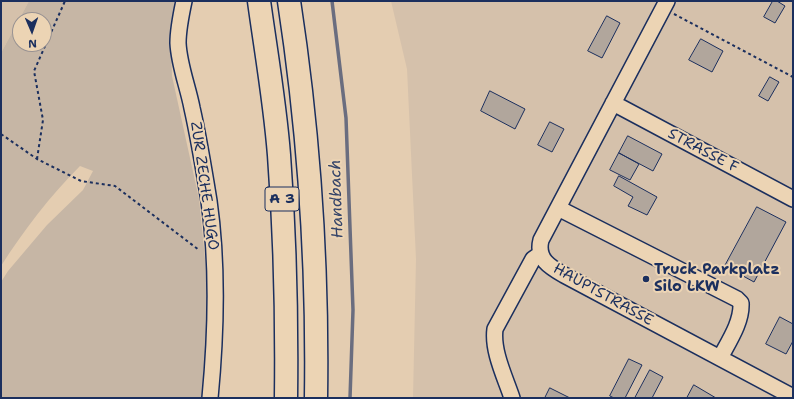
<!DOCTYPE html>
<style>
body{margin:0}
#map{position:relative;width:794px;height:399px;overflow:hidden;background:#e4cdb1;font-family:"Shantell Sans",sans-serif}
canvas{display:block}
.frame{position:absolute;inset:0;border:2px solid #1b2f5e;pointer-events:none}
.north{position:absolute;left:12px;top:12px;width:40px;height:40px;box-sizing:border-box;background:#ecd4b4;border:1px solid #989292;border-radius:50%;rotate:178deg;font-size:11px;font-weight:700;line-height:16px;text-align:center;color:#1b2f5e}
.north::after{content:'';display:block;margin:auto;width:14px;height:18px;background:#1b2f5e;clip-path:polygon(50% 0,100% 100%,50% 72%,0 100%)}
</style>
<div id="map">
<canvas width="794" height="399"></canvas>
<div class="frame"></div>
<div class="north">N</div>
</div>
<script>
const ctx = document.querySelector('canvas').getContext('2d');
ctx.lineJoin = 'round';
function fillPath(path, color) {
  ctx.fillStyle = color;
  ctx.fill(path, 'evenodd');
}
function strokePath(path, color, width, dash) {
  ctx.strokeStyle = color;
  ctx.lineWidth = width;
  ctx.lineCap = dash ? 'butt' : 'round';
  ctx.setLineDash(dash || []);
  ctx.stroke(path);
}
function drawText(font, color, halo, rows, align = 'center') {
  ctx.font = font + ' "Shantell Sans",sans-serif';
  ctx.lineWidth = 4;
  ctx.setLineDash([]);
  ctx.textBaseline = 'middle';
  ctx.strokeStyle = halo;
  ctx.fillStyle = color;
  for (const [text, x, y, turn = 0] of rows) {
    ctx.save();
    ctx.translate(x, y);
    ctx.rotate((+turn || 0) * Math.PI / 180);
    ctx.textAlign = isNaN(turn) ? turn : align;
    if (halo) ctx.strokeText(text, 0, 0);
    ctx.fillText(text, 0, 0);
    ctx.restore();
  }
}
fillPath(new Path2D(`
 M 1,1 L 29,1 L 1,53 Z
 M 391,1 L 793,1 L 793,398 L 413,398 L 416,259 L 407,69 Z`), '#d5c1ab');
fillPath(new Path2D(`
 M 29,1 L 175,1 L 171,46 L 172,76 L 199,199 L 207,279 L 207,330 L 202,398 L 1,398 L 1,282 L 8,271 L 47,225 L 83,190 L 93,171 L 80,166 C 50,196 24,230 1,266 L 1,53 ZM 20,20 L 44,20 L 44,44 L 20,44 Z`), '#c6b6a5');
strokePath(new Path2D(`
 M 332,1 L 346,118 L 353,310 L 350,398`), '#6a6d7f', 3.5);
const building = new Path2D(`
 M 773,1 L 777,1 L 785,6 L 775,23 L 764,17 Z
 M 607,16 L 620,23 L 602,58 L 588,51 Z
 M 701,39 L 723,51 L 712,72 L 689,60 Z
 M 770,77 L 779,82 L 768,101 L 759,96 Z
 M 490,91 L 525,109 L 515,129 L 481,111 Z
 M 550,122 L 564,129 L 552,152 L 538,145 Z
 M 628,136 L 662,154 L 653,171 L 619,153 Z
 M 619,153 L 639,164 L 630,180 L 610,170 Z
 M 619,176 L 657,197 L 647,215 L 628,206 L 633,197 L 614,186 Z
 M 757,207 L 786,222 L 754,282 L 725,266 Z
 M 780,317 L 793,324 L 793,341 L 786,354 L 766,344 Z
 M 629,359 L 642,365 L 625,398 L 614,398 L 610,396 Z
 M 650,370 L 663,377 L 652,398 L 635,398 Z
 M 694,385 L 716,398 L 687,398 Z
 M 550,388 L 570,398 L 545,398 Z`);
fillPath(building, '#b1a69c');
strokePath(building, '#1b2f5e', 1);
const minor = new Path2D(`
 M 184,1 C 181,15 178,29 178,43 C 179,65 188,87 192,108 C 199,139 204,170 209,201 C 218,264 216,335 210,398
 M 667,1 L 541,240 C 536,259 550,267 564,275 L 793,397
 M 613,103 L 793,199
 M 558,208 L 737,299 L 741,303 C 742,322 729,341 720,358
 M 512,398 C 505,377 492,351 495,329 L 533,259 L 540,254`);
const highway = new Path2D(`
 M 259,1 C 266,52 275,103 279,155 C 285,236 287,317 286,398
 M 289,1 C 309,132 318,265 316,398`);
strokePath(minor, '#1b2f5e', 18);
strokePath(highway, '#1b2f5e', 25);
strokePath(new Path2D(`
 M 674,14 L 793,77
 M 1,134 L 37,159 L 81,181 L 115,186 L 199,250
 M 37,159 L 43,120 L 34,71 L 65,1`), '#1b2f5e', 2, [3, 3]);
strokePath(minor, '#ecd4b4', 15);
strokePath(highway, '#ecd4b4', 22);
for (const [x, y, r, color] of [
 [646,279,4,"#1b2f5e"]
]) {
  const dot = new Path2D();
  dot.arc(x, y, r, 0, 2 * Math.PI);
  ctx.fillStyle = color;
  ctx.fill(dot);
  strokePath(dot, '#ecd4b4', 1.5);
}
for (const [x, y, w] of [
 [282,199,34]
]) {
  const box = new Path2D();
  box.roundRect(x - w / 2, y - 12, w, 24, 3);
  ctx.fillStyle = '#ecd4b4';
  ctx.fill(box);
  strokePath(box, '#1b2f5e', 1);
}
drawText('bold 14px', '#1b2f5e', null, [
 ["A 3",282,199]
]);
drawText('15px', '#1b2f5e', '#ecd4b4', [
 ["STRASSE F",703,151,28],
 ["ZUR ZECHE HUGO",204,186,82],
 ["HAUPTSTRASSE",603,295,29]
]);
drawText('bold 15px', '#1b2f5e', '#ecd4b4', [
 ["Truck Parkplatz",654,270],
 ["Silo LKW",654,287]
], 'left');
drawText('italic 16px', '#354469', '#ecd4b4', [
 ["Handbach",337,199,-92]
]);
</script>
